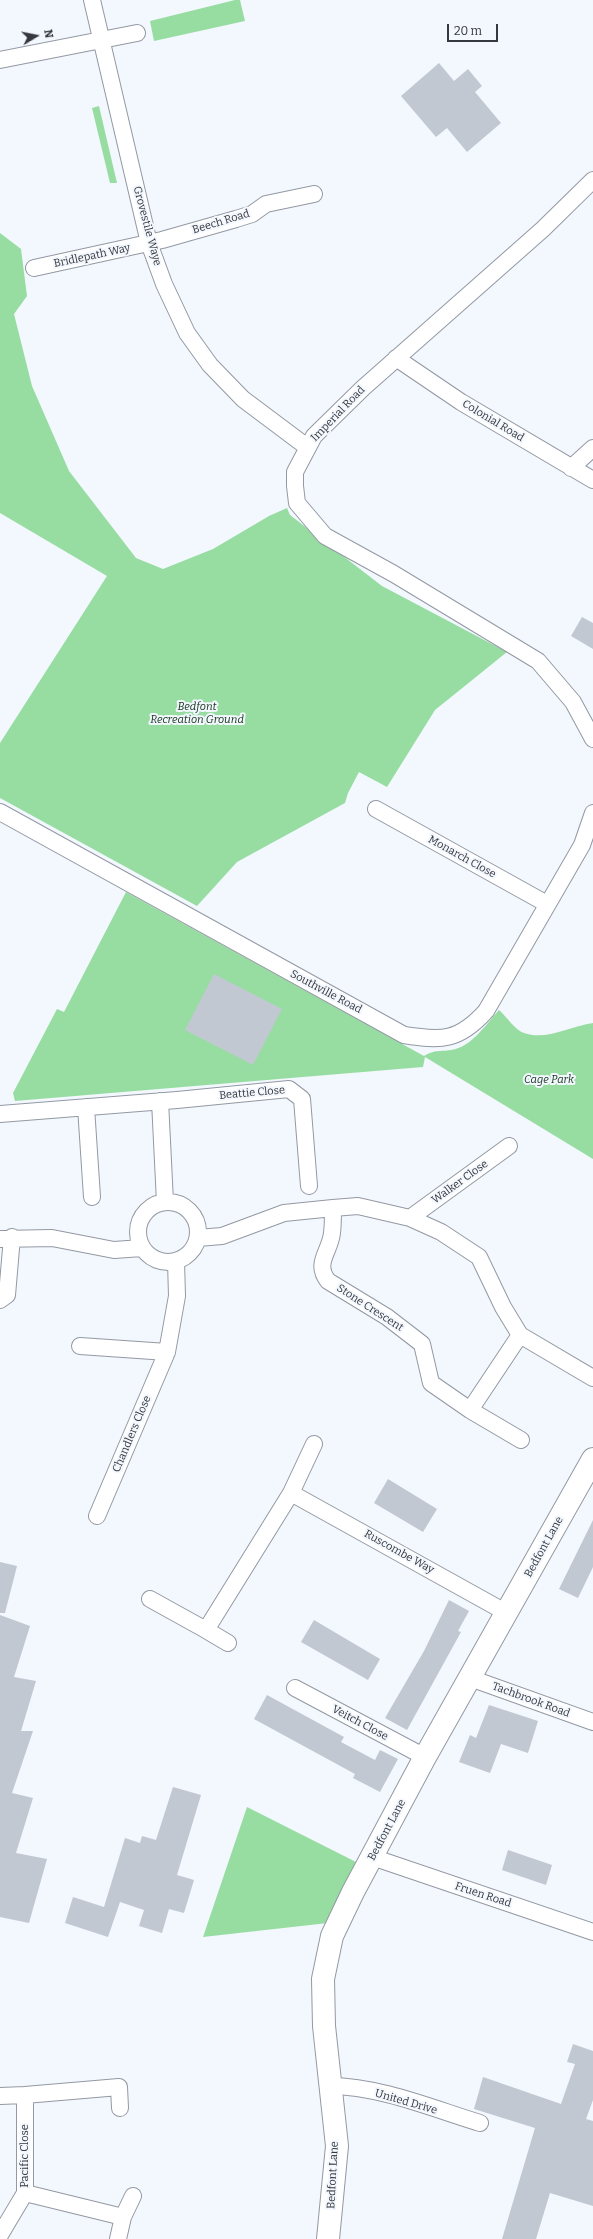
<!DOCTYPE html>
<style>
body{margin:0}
#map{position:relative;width:593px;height:2239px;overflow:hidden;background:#f3f7fe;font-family:Bitter,serif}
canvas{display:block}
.north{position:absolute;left:16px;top:16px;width:40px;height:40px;-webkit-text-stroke:3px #f3f7fe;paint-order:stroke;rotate:80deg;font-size:11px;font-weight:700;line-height:16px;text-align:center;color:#35383c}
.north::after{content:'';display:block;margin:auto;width:14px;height:18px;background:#35383c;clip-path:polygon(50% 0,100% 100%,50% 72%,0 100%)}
.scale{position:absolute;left:447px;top:24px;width:51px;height:18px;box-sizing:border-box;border:2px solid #35383c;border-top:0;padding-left:5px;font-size:12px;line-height:14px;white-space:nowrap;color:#35383c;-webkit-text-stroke:3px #f3f7fe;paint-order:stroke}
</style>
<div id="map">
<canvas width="593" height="2239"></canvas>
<div class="north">N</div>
<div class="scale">20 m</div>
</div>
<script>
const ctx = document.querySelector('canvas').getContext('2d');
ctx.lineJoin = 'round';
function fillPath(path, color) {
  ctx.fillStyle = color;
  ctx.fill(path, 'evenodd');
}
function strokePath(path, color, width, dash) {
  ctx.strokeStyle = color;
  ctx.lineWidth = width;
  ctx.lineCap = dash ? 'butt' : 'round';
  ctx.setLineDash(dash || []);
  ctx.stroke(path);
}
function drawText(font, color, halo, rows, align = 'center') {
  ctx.font = font + ' Bitter,serif';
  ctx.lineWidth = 4;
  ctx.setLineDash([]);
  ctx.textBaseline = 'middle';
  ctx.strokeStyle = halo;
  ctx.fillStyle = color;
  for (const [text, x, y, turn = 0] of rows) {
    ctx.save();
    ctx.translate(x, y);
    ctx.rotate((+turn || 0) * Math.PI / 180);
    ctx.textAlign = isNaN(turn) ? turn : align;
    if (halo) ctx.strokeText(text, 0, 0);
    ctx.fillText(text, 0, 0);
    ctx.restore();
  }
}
fillPath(new Path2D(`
 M 235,0 L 240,0 L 245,21 L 154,41 L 150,21 Z
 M 99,106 L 117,183 L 110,183 L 92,108 Z
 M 0,233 L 21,249 L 27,296 L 14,314 L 32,386 L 69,471 L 136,558 L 163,569 L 213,549 L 269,516 L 287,508 L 290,515 L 382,586 L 507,652 L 435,710 L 387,787 L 359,772 L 348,793 L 345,803 L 237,862 L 197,906 L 0,798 L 0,743 L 107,576 L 0,513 Z
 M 126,892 L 424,1056 C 436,1049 439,1052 451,1050 C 472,1047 486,1024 499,1010 C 506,1016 515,1030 524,1033 C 547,1041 570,1026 593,1023 L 593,1159 L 425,1057 L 423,1067 L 15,1101 L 13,1093 L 57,1009 L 64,1012 Z
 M 247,1807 L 358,1863 L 328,1923 L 203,1937 Z`), '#97dda1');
fillPath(new Path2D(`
 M 439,63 L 454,81 L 468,69 L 482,86 L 475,92 L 501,123 L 467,152 L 447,128 L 436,137 L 401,96 Z
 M 582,617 L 593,623 L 593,649 L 571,636 Z
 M 214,974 L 282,1009 L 253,1065 L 185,1030 Z
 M 388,1479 L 437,1509 L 423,1532 L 374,1503 Z
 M 593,1520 L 593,1567 L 578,1598 L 559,1589 Z
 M 0,1562 L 17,1566 L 5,1613 L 0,1613 Z
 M 449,1600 L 469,1611 L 458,1631 L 461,1632 L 407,1730 L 385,1718 L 424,1651 Z
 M 0,1615 L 30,1626 L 14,1677 L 36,1681 L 21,1731 L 33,1731 L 12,1793 L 33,1798 L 16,1853 L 47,1859 L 29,1923 L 0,1917 Z
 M 314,1620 L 380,1659 L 368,1680 L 301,1642 Z
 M 267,1695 L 344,1737 L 341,1742 L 375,1760 L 380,1750 L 398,1759 L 380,1792 L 353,1778 L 355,1774 L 254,1719 Z
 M 489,1705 L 538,1721 L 528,1753 L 501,1744 L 490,1773 L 459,1762 L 470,1735 L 476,1738 Z
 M 173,1787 L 201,1795 L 177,1875 L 194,1880 L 184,1913 L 169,1909 L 162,1933 L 139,1926 L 144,1910 L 120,1902 L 108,1937 L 65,1923 L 73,1897 L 104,1907 L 125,1838 L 140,1843 L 142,1836 L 156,1840 Z
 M 508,1850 L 552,1865 L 546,1885 L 502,1870 Z
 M 573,2044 L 593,2051 L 593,2100 L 586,2119 L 593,2121 L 593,2206 L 550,2193 L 536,2239 L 502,2239 L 535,2128 L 474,2109 L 483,2077 L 561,2104 L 575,2064 L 567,2062 Z`), '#c1c8d2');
const minor = new Path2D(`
 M 92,0 L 149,243 L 164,284 L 187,333 L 210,365 L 243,399 L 307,447
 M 0,60 L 137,33
 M 593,180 L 543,229 L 363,388 L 314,436 L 295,472 L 295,486 L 297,503 L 325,536 L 394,574 L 538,661 L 573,702 L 593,739
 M 34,268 L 162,240 L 236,219 L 252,214 L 266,204 L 314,194
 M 396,358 L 461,402 L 593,480
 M 571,468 L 593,448
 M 376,809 L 547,904
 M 0,812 L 404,1035 C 442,1041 459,1041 486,1011 L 582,845 L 593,813
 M 160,1101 L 165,1202
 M 86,1107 L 92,1197
 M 0,1114 L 177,1100 L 289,1089 L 302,1099 L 309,1186
 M138 1232a30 30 0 1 1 60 0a30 30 0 1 1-60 0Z
 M 333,1208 C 333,1216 333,1225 332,1233 C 330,1252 314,1263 328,1281 L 387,1317 L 422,1344 L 431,1383 L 470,1410 L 521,1440
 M 410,1218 L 509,1146
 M 198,1238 L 222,1236 L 284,1213 L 333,1208 L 358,1206 L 410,1218 L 441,1232 L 479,1257 L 503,1307 L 520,1335 L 593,1378
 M 0,1239 L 52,1238 L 114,1250 L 142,1248
 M 0,1300 L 7,1295 L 12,1237
 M 80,1346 L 167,1352
 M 470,1410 L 520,1335
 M 314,1444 L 291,1493 L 507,1613
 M 97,1516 L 167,1352 L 177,1296 L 176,1261
 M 150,1599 L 206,1630 L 291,1493
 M 206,1630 L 228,1643
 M 470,1678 L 593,1722
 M 295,1688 L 425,1757
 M 372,1857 L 593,1932
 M 330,2086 C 379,2086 434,2109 480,2123
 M 25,2095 L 119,2087 L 120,2108
 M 0,2096 L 25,2095 L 25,2193 L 0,2235
 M 25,2193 L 123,2217
 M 118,2239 L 123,2217 L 133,2196`);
const secondary = new Path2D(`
 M 328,2239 L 337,2146 L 324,2026 L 323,1979 L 332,1936 L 353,1892 L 425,1757 L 593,1459`);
strokePath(minor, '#9399a3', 18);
strokePath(secondary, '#9399a3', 24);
strokePath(minor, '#fff', 16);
strokePath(secondary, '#fff', 22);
drawText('11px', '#35383c', '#f3f7fe', [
 ["Beech Road",221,222,-17],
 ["Grovestile Waye",147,226,75],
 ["Bridlepath Way",92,256,-12],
 ["Imperial Road",338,414,-46],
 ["Colonial Road",493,421,31],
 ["Monarch Close",462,857,29],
 ["Southville Road",326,992,28],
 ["Beattie Close",252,1093,-5],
 ["Walker Close",460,1182,-36],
 ["Stone Crescent",370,1308,33],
 ["Chandlers Close",132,1434,-67],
 ["Bedfont Lane",544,1547,-61],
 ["Ruscombe Way",399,1552,29],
 ["Tachbrook Road",531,1700,20],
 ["Veitch Close",360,1723,28],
 ["Bedfont Lane",387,1830,-62],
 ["Fruen Road",483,1895,18],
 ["United Drive",406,2102,16],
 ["Pacific Close",25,2156,-90],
 ["Bedfont Lane",333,2175,-87]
]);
drawText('italic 11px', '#123118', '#f3f7fe', [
 ["Bedfont",197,707],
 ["Recreation Ground",197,720],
 ["Cage Park",549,1080]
]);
</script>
